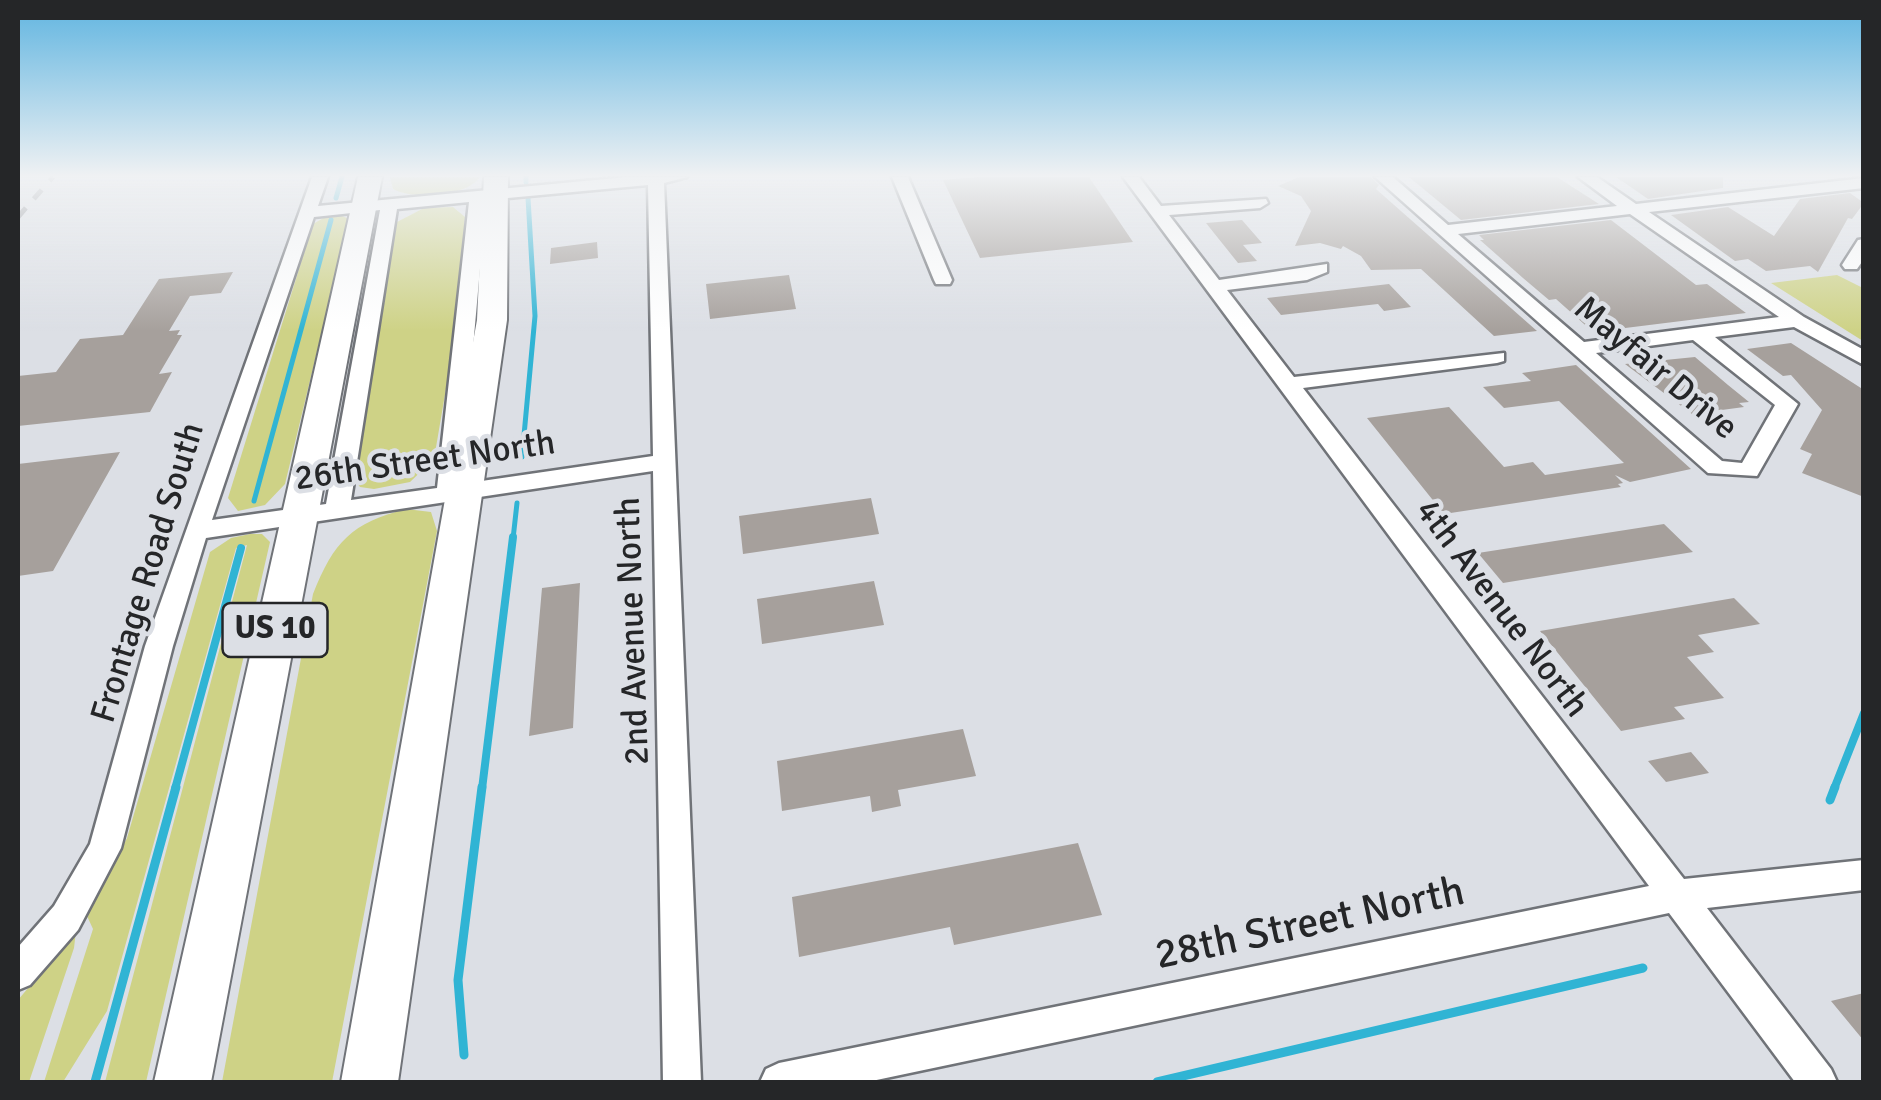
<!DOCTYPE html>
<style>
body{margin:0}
#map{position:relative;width:1881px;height:1100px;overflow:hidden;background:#dcdfe5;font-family:Signika,sans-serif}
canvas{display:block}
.frame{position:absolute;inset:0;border:20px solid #252628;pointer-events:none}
</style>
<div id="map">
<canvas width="1881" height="1100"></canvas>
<div class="frame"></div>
</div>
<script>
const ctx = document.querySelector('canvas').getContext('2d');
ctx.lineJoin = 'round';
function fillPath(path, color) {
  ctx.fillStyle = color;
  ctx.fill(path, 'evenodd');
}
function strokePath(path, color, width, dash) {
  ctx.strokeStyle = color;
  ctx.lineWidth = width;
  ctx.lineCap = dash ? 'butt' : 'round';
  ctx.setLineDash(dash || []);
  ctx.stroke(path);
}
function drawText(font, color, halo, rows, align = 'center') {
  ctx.font = font + ' Signika,sans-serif';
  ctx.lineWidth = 9;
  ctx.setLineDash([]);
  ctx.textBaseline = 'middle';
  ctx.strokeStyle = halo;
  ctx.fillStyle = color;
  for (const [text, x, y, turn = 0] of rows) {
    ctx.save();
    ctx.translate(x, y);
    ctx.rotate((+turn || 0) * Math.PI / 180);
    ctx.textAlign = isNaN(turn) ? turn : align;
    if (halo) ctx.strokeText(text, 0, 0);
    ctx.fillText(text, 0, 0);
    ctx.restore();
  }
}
fillPath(new Path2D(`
 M 390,177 L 480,177 C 467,197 413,200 393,189 Z
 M 453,207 L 465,217 L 458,318 L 434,459 L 410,482 L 374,489 L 360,487 L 352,476 L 395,223 L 424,208 Z
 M 327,216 L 340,215 L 349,219 L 285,484 L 265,505 L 238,511 L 228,498 L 313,224 Z
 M 1837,275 L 1863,288 L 1863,341 L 1771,283 Z
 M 406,509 L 431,512 L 437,531 L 332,1082 L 222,1082 L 313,594 C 334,541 352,523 406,509 Z
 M 250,534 L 262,534 L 270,542 L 146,1082 L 105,1082 L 247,545 L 236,548 L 107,1011 L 63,1082 L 44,1082 L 93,929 L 87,916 L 127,838 L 210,552 L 231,538 Z
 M 76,931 L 74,948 L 29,1082 L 18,1082 L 18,1000 Z`), '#ced286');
strokePath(new Path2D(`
 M 526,177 L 526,182
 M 336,198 L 342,177
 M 522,457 L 535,316 L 528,198
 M 254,501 L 331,220
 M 513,539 L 517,503`), '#30b4d4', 5);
strokePath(new Path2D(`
 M 175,789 L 241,548
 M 482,789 L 513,537
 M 1834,789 L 1864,713`), '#30b4d4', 8);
strokePath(new Path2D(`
 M 1830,800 L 1835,787
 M 464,1055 L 458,980 L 482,787
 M 95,1082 L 176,787
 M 1157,1082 L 1643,968`), '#30b4d4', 9);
fillPath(new Path2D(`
 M 979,177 L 1089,177 L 1133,242 L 980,258 L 943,180 Z
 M 1299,177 L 1371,177 L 1379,185 L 1376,189 L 1537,331 L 1494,336 L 1421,269 L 1371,270 L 1361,256 L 1343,246 L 1341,249 L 1320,243 L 1295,246 L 1311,211 L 1301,196 L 1278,186 Z
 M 1409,177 L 1557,177 L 1599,204 L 1461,220 Z
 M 1616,177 L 1723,177 L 1723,188 L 1648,199 Z
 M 1850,193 L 1864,203 L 1852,219 L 1848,218 L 1818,272 L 1810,266 L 1766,271 L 1748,259 L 1735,261 L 1671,215 L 1728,207 L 1774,236 L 1800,199 Z
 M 1242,220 L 1262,243 L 1243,245 L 1257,261 L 1238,263 L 1206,223 Z
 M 1611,220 L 1696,285 L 1707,284 L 1746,313 L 1593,332 L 1556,299 L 1549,300 L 1523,278 L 1480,240 L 1484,240 L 1479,235 Z
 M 597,242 L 598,258 L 550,264 L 551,248 Z
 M 233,272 L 221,293 L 190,296 L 169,331 L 180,330 L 177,335 L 182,335 L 159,374 L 172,372 L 150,412 L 18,426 L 18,376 L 56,372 L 80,339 L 123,335 L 159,279 Z
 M 789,275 L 796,309 L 710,319 L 706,284 Z
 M 1389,284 L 1411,307 L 1384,311 L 1378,304 L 1281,315 L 1267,298 Z
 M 1791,343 L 1864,390 L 1864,497 L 1802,473 L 1812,454 L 1800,449 L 1822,410 L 1791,375 L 1783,376 L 1747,349 Z
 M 1695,357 L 1728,385 L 1749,402 L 1739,403 L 1744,407 L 1692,414 L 1625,364 Z
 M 1576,365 L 1691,469 L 1630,482 L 1615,475 L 1623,483 L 1618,484 L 1621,487 L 1444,514 L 1367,418 L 1449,407 L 1504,467 L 1533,462 L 1545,475 L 1624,463 L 1559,401 L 1504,408 L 1483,387 L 1531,381 L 1522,373 Z
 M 120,452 L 53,571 L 18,576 L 18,464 Z
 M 871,498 L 879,534 L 743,554 L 739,516 Z
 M 1664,524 L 1693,552 L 1503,583 L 1478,553 Z
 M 874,581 L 884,625 L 762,644 L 757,599 Z
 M 580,583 L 573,728 L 529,736 L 542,588 Z
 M 1734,598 L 1760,624 L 1698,635 L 1714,652 L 1687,657 L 1724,698 L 1674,707 L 1685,719 L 1621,731 L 1540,631 Z
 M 963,729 L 976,776 L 898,790 L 901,806 L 872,812 L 870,796 L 782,811 L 777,761 Z
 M 1691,752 L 1709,773 L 1666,782 L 1648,761 Z
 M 1078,843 L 1102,915 L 954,945 L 950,927 L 799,957 L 792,897 Z
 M 1864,993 L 1864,1041 L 1831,1001 Z`), '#a6a09c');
const minor = new Path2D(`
 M 312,177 L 328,177 L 318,206 L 627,177 L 687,177 L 664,183 L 701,1082 L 663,1082 L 653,471 L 206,538 L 173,646 L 121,848 L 78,930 L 30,985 L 18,990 L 18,947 L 54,906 L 90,844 L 145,646 ZM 648,185 L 653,456 L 461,484 L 486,200 ZM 469,202 L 437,488 L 351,500 L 397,209 ZM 380,210 L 326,504 L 212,520 L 314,217 Z
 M 892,177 L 908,177 L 952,280 L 950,284 L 936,284 L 934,280 Z
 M 1123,177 L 1139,177 L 1161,206 L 1266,199 L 1268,203 L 1260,208 L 1169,215 L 1219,280 L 1327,264 L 1327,272 L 1307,280 L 1227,290 L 1294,377 L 1504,353 L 1504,361 L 1497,363 L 1303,388 L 1684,879 L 1864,860 L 1864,890 L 1707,908 L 1831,1069 L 1837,1082 L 1795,1082 L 1669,913 L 867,1082 L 760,1082 L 766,1069 L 779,1063 L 1649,886 Z
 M 1375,177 L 1393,177 L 1448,225 L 1617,206 L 1578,177 L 1597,177 L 1636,204 L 1864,178 L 1864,188 L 1649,212 L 1804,317 L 1864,350 L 1864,365 L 1794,327 L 1715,337 L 1798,404 L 1757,476 L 1708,473 ZM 1630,214 L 1779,317 L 1584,342 L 1458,234 ZM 1693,340 L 1775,405 L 1742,463 L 1722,461 L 1596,353 Z
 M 1864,239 L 1864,259 L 1857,269 L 1845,269 L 1842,265 L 1858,240 Z`);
const primary = new Path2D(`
 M 358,177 L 382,177 L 211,1082 L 154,1082 Z
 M 484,177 L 508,177 L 507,320 L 398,1082 L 341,1082 L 477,320 Z`);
strokePath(minor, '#707378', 5);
strokePath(primary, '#707378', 4);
fillPath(minor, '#fff');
fillPath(primary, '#fff');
strokePath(new Path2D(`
 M 18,217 L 53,177`), '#86888d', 5, [12, 12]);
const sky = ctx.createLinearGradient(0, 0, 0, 331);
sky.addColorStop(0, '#5eb4e0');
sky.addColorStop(0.53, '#eff1f3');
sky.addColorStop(1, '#eff1f300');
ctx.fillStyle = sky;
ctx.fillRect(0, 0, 1881, 331);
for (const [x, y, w] of [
 [275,630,105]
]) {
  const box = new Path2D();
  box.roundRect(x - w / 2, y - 27, w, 54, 8);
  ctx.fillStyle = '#dcdfe5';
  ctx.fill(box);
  strokePath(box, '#252628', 2.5);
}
drawText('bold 32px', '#252628', null, [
 ["US 10",275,630]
]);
drawText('35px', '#252628', '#dcdfe5', [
 ["Mayfair Drive",1655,369,40],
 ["26th Street North",425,462,-8],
 ["Frontage Road South",149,573,-73],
 ["4th Avenue North",1501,609,53],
 ["2nd Avenue North",634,631,-92]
]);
drawText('42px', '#252628', '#dcdfe5', [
 ["28th Street North",1310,925,-12]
]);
</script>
